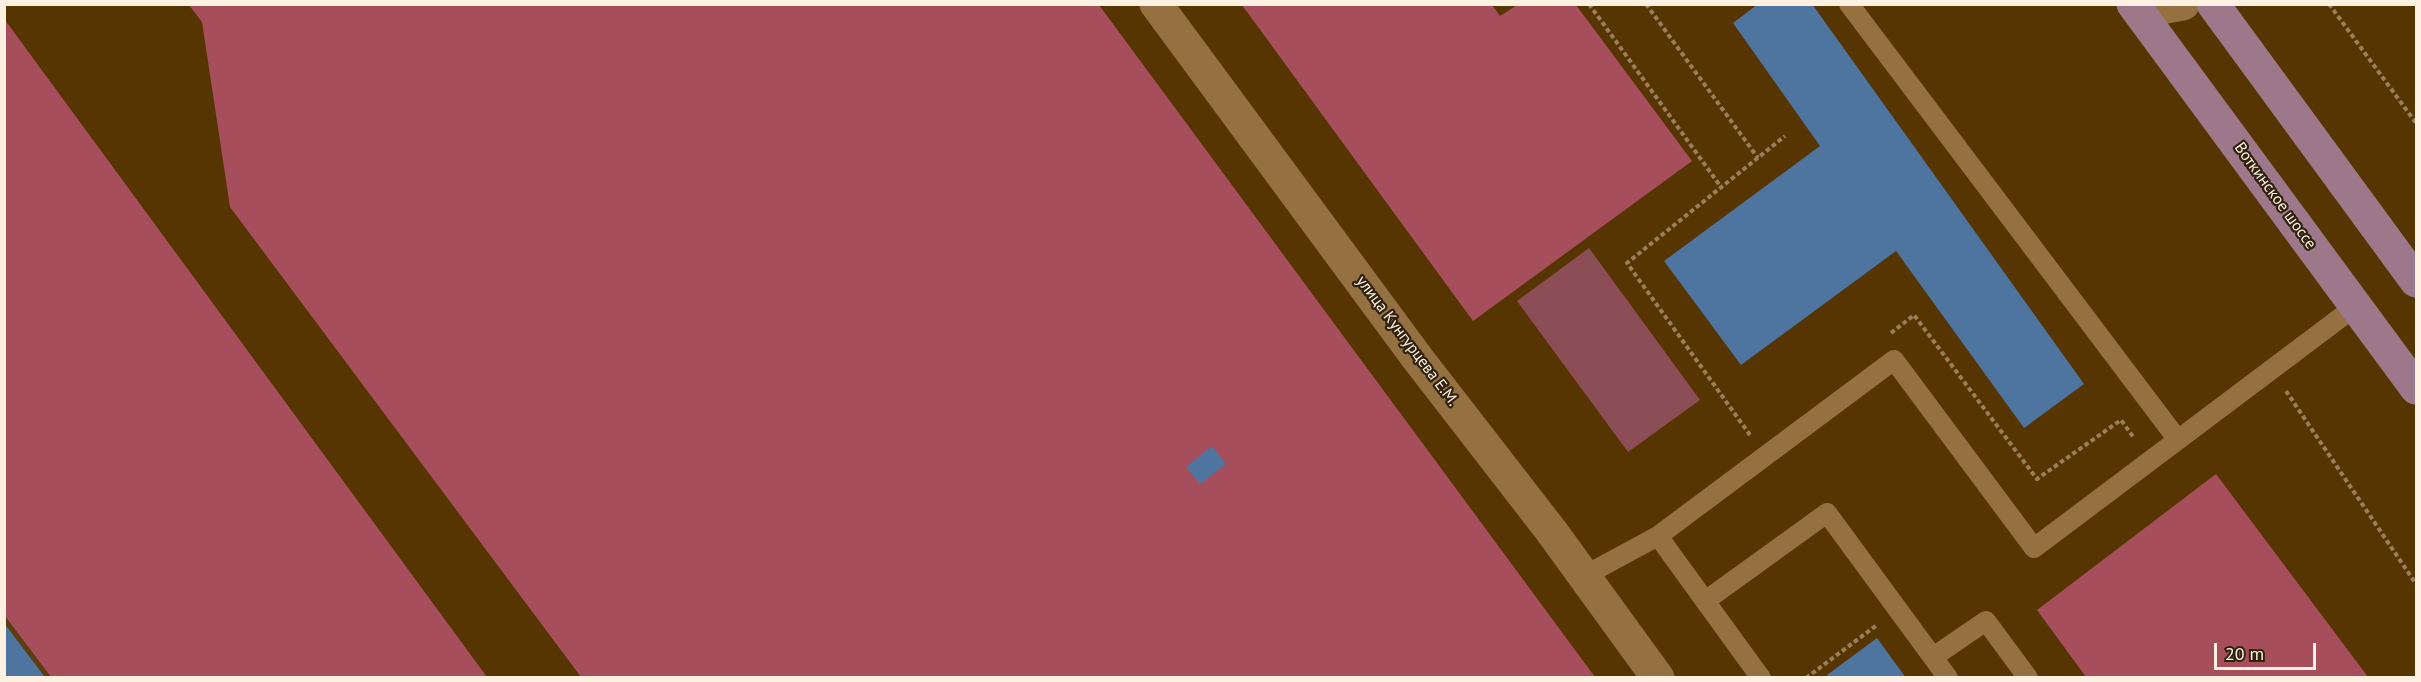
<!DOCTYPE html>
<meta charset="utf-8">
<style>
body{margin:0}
#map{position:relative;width:2421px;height:682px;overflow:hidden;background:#573500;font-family:"PT Sans",sans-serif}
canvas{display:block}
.frame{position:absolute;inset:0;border:6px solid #fef1e2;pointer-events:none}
.scale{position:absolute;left:2214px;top:643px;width:102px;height:27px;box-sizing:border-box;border:3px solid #fef1e2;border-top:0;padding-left:8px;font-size:18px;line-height:21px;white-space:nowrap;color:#fef1e2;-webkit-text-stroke:4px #30210d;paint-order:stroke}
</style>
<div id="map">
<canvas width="2421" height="682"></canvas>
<div class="frame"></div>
<div class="scale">20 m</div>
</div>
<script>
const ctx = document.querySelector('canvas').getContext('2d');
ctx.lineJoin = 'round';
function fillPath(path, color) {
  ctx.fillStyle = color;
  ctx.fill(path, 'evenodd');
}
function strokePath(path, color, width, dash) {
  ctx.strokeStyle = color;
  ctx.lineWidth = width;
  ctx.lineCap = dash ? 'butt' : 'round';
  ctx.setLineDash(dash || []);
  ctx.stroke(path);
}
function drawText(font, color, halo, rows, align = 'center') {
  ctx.font = font + ' "PT Sans",sans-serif';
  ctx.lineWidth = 4.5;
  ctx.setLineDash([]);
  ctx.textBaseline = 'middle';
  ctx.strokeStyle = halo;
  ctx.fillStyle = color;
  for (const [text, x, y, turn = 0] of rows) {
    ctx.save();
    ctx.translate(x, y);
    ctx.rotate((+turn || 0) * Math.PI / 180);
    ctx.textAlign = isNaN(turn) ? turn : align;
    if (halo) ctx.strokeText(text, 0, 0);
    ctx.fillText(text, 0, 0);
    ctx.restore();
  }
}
fillPath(new Path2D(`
 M 5,616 L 51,677 L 5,677 Z`), '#5c3d11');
fillPath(new Path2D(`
 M 1589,248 L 1700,400 L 1628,452 L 1517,301 Z`), '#8b4e57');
fillPath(new Path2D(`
 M 189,5 L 1099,5 L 1595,677 L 581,677 L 230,207 L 202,22 Z
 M 1492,5 L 1500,16 L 1517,5 L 1576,5 L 1692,161 L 1473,321 L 1242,5 Z
 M 5,20 L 487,677 L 488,677 L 51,677 L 5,616 Z
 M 2216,474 L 2368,677 L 2086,677 L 2037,610 Z`), '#a74e5d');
fillPath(new Path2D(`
 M 1758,4 L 1812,4 L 2084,384 L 2024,428 L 1896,251 L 1741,365 L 1664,261 L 1820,146 L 1733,23 Z
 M 1212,446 L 1226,464 L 1200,484 L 1186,467 Z
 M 4,623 L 44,676 L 42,678 L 7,678 L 4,674 Z
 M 1877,638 L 1906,678 L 1830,678 L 1827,675 Z`), '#4e759f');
strokePath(new Path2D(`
 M 1589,4 L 1721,187
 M 1646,4 L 1758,158
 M 2329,4 L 2416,123
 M 1891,333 L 1914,315 L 2037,479 L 2121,420 L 2134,438
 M 2286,391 L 2416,584
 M 1750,435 L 1627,263 L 1785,136
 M 1806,678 L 1877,625`), '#99805a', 4, [4.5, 3]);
strokePath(new Path2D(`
 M 1849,4 L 2178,440
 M 1658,536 L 1894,360 L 2034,548 L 2356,306
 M 1584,576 L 1658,536 L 1761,678
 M 1705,601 L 1827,513 L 1948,678
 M 1933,657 L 1986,621 L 2028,678`), '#957041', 20);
strokePath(new Path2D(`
 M 1156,4 L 1418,359 L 1552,532 L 1658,678`), '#957041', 33);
strokePath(new Path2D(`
 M 2139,12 L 2183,4`), '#957041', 33);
strokePath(new Path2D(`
 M 2133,4 L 2416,388
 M 2213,4 L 2416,281`), '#9d788a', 33);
drawText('16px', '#fef1e2', '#30210d', [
 ["Воткинское шоссе",2275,196,54],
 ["улица Кунгурцева Е.М.",1407,341,53]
]);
</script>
